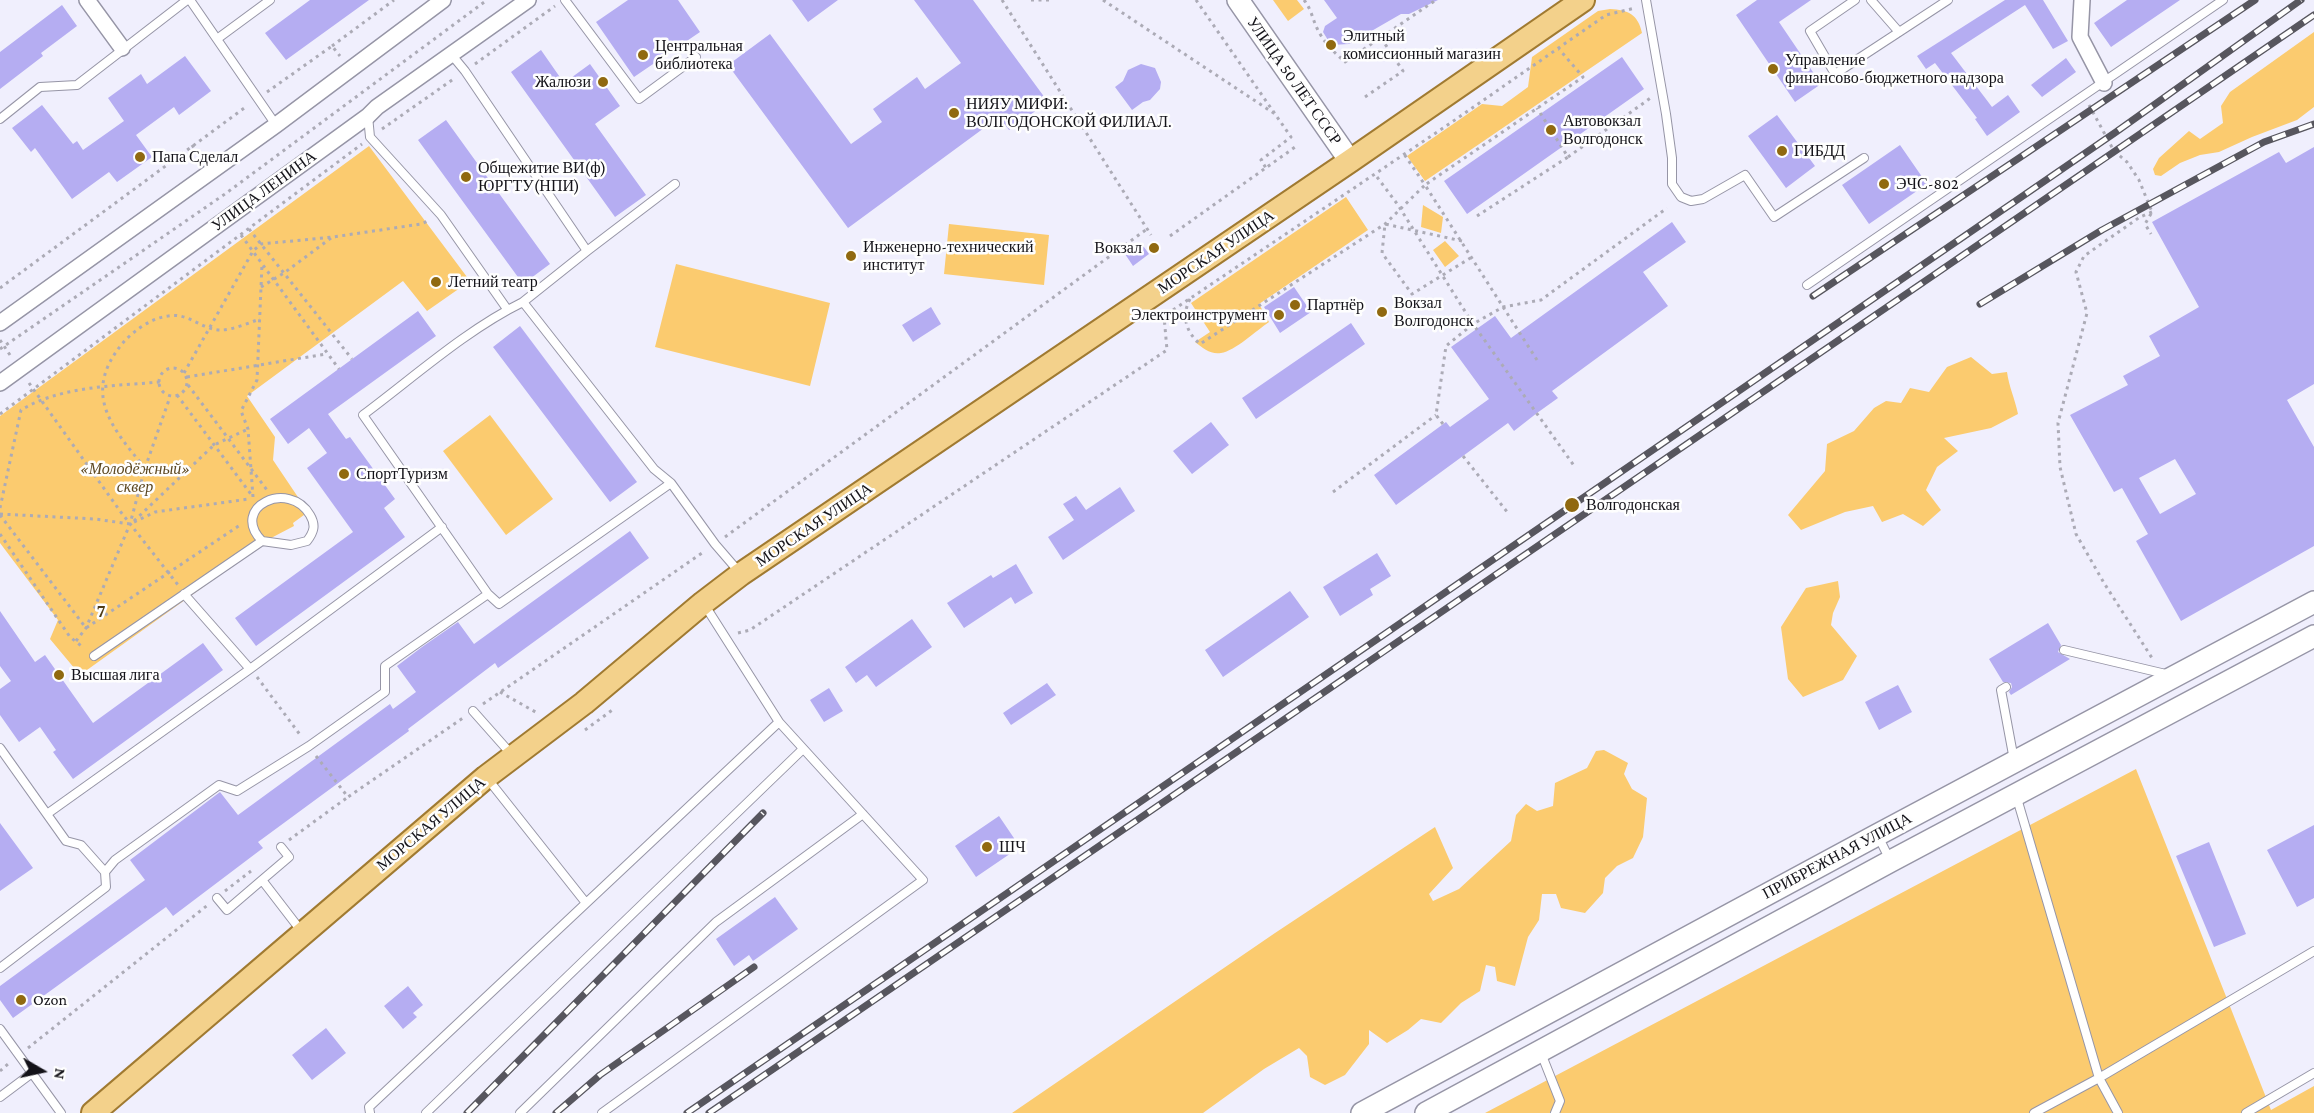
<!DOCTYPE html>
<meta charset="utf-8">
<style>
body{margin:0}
#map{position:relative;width:2314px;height:1113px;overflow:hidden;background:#f0effd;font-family:"Crimson Pro",serif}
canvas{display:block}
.north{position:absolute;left:12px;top:1041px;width:60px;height:60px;-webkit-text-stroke:4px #fefefe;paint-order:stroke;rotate:99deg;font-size:16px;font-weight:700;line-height:24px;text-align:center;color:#141319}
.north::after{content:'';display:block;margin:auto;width:21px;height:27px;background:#141319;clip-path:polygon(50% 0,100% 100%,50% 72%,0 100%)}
</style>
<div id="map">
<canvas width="2314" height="1113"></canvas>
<div class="north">N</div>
</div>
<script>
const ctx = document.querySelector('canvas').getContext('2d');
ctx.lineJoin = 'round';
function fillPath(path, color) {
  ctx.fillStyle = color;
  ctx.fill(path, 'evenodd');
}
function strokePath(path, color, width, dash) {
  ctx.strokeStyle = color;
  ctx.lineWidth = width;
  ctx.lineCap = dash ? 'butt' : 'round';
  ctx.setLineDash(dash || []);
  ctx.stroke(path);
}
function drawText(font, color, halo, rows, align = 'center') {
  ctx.font = font + ' "Crimson Pro",serif';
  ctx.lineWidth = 5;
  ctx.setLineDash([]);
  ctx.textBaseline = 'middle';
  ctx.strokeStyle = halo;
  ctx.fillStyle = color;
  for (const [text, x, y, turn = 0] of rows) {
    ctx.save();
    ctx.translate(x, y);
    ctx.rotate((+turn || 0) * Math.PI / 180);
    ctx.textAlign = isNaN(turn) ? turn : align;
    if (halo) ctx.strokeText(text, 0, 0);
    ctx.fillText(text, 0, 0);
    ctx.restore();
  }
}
fillPath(new Path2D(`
 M 1273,0 L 1297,0 L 1304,9 L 1288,21 Z
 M 1610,9 C 1628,10 1638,14 1642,33 L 1425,181 L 1407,156 L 1482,104 L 1502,106 L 1528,87 L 1532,57 L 1598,11 Z
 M 2314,32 L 2314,107 L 2297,120 L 2252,137 L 2219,152 L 2200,155 L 2180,163 L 2161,176 L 2155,175 L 2153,169 L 2159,158 L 2189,131 L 2200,139 L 2223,123 L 2221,106 L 2230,92 Z
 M 369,146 L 470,281 L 427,311 L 403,281 L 247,396 L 275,437 L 273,460 L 308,512 L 293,523 L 294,526 L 273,537 L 80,675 L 50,639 L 58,620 L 0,543 L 0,416 Z
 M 1346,197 L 1368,230 L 1259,304 L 1269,322 C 1257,330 1235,351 1221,353 C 1211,355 1203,348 1195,342 L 1210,332 L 1191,303 Z
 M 1423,205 L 1443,217 L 1441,233 L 1421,227 Z
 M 949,224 L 1049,235 L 1044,285 L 944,274 Z
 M 1445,241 L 1459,256 L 1445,267 L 1433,250 Z
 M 676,264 L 830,303 L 810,386 L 655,347 Z
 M 1971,357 L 1992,374 L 2007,372 C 2009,387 2015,399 2018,414 L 1991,428 L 1944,438 L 1958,451 L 1937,467 L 1926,490 L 1941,510 L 1923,526 L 1903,514 L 1882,522 L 1873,506 L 1845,512 L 1801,530 L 1788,515 L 1825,471 L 1827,444 L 1854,431 L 1874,408 L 1886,401 L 1901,403 L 1910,388 L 1929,392 L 1947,367 Z
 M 490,415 L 553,499 L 506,535 L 443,451 Z
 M 1838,581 L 1840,597 L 1833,613 L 1831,625 L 1857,656 L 1843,680 L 1803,697 L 1788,679 L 1781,627 L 1806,588 Z
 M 1604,750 L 1628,763 L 1624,774 L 1632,789 L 1647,798 L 1643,837 L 1633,858 L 1617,866 L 1605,878 L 1603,893 L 1585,913 L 1561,908 L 1556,894 L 1542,894 L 1539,920 L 1528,937 L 1515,986 L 1497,981 L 1495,967 L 1486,965 L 1480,991 L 1461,1003 L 1441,1023 L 1421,1019 L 1408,1030 L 1387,1043 L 1369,1030 L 1369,1044 L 1345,1075 L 1325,1085 L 1310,1077 L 1307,1056 L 1299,1048 L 1264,1069 L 1203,1113 L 1012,1113 L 1275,933 L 1435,827 L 1453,868 L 1429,894 L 1433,901 L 1459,889 L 1511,841 L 1516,815 L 1526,804 L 1537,811 L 1553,806 L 1555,783 L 1587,768 L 1596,751 Z
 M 2136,769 L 2271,1110 L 2314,1086 L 2314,1113 L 1485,1113 Z`), '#fbcb6f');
fillPath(new Path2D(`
 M 310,0 L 369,0 L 286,60 L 265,33 Z
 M 628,0 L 678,0 L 700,32 L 634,77 L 596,22 Z
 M 792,0 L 838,0 L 808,22 Z
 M 914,0 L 973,0 L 1048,102 L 1009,130 L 999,117 L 848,228 L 728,65 L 770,34 L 851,144 L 882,122 L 873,109 L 917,77 L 925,89 L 961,63 Z
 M 1324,0 L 1438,0 L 1409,14 L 1401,14 L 1349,44 L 1331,45 L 1323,32 L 1325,26 L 1337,18 Z
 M 1757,0 L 1811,0 L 1779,22 L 1821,84 L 1795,102 L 1736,15 Z
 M 2005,0 L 2043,0 L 2068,41 L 2053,49 L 2025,5 L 1951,53 L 1992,107 L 2008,95 L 2020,112 L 1987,136 L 1975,119 L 1977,118 L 1935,63 L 1926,69 L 1917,56 Z
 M 2127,0 L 2180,0 L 2111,47 L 2094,23 Z
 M 62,5 L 77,26 L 41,53 L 43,56 L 0,89 L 0,52 Z
 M 541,50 L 564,83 L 590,64 L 620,106 L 595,124 L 646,195 L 615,217 L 511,72 Z
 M 185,56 L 211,91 L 179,115 L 174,107 L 136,135 L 152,157 L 117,182 L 109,172 L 72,199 L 35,148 L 31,152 L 12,128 L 42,105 L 73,144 L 77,141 L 83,150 L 124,121 L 108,98 L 141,74 L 147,84 Z
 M 1622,57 L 1644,89 L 1467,214 L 1444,181 Z
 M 2066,58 L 2076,72 L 2042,97 L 2031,85 Z
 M 1141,64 L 1155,68 L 1161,82 L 1160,89 L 1150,100 L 1143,102 L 1132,110 L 1115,87 L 1123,81 L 1128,70 Z
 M 1777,115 L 1815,166 L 1786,188 L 1748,136 Z
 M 446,120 L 550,264 L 523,284 L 418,140 Z
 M 1900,145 L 1927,184 L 1869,224 L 1842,185 Z
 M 2314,147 L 2314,384 L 2287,400 L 2314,447 L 2314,546 L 2181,621 L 2136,541 L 2148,534 L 2122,488 L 2114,492 L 2070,415 L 2128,385 L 2123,376 L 2160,356 L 2149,336 L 2199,307 L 2152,222 L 2279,152 L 2286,163 ZM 2175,459 L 2196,494 L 2160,514 L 2139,478 Z
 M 1672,222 L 1686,242 L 1643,272 L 1668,306 L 1552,391 L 1558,398 L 1537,413 L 1514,431 L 1508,423 L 1396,505 L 1374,475 L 1446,422 L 1450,427 L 1489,399 L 1451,347 L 1495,316 L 1511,338 Z
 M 1141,243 L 1149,254 L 1133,266 L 1125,254 Z
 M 1294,287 L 1311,312 L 1280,333 L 1264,307 Z
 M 931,307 L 941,324 L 913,342 L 902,325 Z
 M 418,311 L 436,336 L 328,414 L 346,439 L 350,437 L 395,499 L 384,508 L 405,537 L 256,646 L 235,618 L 353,532 L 307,468 L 327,453 L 309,428 L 288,444 L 270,419 Z
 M 1351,323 L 1365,344 L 1256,419 L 1242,398 Z
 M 520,326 L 637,482 L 610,502 L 493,347 Z
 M 1211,422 L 1229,445 L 1192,474 L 1173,451 Z
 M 1120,487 L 1135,511 L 1063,560 L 1048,537 L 1074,520 L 1063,504 L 1076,496 L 1086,510 Z
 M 630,531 L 649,558 L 498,668 L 495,663 L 408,729 L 409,731 L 258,842 L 263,848 L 173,916 L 166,907 L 13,1018 L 0,1000 L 0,986 L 145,880 L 130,860 L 220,792 L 238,815 L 390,704 L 393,709 L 416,692 L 397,666 L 422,647 L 458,622 L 474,644 Z
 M 1377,553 L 1391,576 L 1370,589 L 1373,595 L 1340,616 L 1323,587 Z
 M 1016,564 L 1033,593 L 1015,604 L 1011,597 L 964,628 L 947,603 L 991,575 L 993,578 Z
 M 1290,591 L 1309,617 L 1223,677 L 1205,650 Z
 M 0,611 L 35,662 L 45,655 L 93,723 L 203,643 L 223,670 L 73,779 L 53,752 L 56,750 L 40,727 L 19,742 L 0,715 L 0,689 L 11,681 L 0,666 Z
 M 912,619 L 932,647 L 876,687 L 867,675 L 856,683 L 845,667 Z
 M 2048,623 L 2061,645 L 2058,652 L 2070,659 L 2011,695 L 2009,692 L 2012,687 L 2011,683 L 2003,682 L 1989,659 Z
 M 1047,683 L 1056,695 L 1011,725 L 1003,713 Z
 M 1898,685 L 1912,712 L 1879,730 L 1865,702 Z
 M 829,688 L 843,711 L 824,722 L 810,700 Z
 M 999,816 L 1020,847 L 976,877 L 955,846 Z
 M 0,823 L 33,868 L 0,891 Z
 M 2314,825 L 2314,898 L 2297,907 L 2267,850 Z
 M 2209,842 L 2246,934 L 2214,947 L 2176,856 Z
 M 775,897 L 798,929 L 753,961 L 749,955 L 734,966 L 716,939 Z
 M 408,986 L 423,1005 L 413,1013 L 417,1017 L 403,1029 L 384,1006 Z
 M 326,1028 L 346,1053 L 312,1080 L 292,1055 Z`), '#b5adf2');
const lane = new Path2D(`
 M 190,0 L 276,125
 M 565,0 L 639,99 L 696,57
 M 1646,0 L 1666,114 L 1672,158 L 1672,184 L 1681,197 L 1691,201 L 1703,199 L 1745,175 L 1774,217 L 1864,158
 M 1855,0 L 1810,31 L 1835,74 L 1948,0
 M 1871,0 L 1899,32
 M 217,39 L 270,0
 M 451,54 L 465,71 L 587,251 L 523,302
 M 368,116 L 370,137 L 441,215 L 507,309
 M 0,119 L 40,87 L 77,85 L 187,0
 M 587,251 L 675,184
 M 1807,285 L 2223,0
 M 184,594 L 250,669
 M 488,594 L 363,415 C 414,377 466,330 523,302 L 654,469 L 671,483
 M 704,604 L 779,722
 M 2064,650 L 2170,675
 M 94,656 L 262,541 L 291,545 L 307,541 C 314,532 316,525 310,515 C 289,479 229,507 262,541
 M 2006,687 L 2001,690 L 2014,760
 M 473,711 L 512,755
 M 0,748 L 66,841 L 81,845 L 105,872 L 106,887 L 0,968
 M 487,778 L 586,903
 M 2016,795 L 2099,1078 L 2118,1113
 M 47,814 L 250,669 L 442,527
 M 1878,836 L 1890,860
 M 281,847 L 289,857 L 262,880 L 302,932
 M 105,872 L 115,860 L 219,785 L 237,791 L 309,746 L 385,692 L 385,666 L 488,594 L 499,604 L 671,483 L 715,544 L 740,573
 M 217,898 L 227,910 L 262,880
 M 0,1029 L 61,1113
 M 1541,1053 L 1560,1101 L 1555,1113
 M 0,1097 L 32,1073
 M 370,1113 L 369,1107 L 779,722 L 923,880 L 602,1113
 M 426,1113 L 803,749
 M 520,1113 L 716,922 L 863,814
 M 2034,1113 L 2099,1078 L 2314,951
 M 2246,1113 L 2314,1073`);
const street = new Path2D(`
 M 87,0 L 122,48
 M 2082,0 L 2080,37 L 2104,83
 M 0,323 L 276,125 L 443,0
 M 0,383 L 368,116 L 377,107 L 528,0`);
const secondary = new Path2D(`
 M 1238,0 L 1350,161
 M 1362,1113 L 1877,835 L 2314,602
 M 1426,1113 L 1891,861 L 2314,636`);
const primary = new Path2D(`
 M 93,1113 L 486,777 L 584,703 L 703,603 L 741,574 L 1350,161 L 1583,0`);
strokePath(lane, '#9695a6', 10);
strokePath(street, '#9695a6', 18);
strokePath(secondary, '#9695a6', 24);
strokePath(primary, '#a07a31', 26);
strokePath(new Path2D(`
 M 1002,0 L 1151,235
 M 1031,0 L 1049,0
 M 1103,0 L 1275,114
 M 1196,0 L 1291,137 L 1261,160 L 1266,168
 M 1304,0 C 1312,10 1313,22 1319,32 C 1325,44 1335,53 1345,62 L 1436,0
 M 332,46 L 394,0
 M 475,64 L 555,6
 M 267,92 L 332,46 L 340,56
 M 1365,97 L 1403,71 L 1381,38
 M 2089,105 L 2114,151 L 2127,162 L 2139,180 L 2152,212 L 2145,224 L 2151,234
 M 382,129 L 455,78
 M 192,145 L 201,159
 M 1568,157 L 1652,97
 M 1377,177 L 1398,205 L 1473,324 L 1575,467
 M 2152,212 L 2140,217 L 2084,256 L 2076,272 L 2087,313 L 2058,423 L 2060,467 L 2076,534 L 2104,583 L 2152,658
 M 1477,216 L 1568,157 L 1537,108
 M 249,229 L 352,359
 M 241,235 L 339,369
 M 1170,236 L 1298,145
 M 1462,241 L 1385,224 L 1382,253 L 1412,294 L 1472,257
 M 261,287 L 284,273 L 331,238
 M 0,288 L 247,106
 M 1190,299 C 1181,316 1186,332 1200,344 L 1385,224 L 1425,185 L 1404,154
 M 1153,320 L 1170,312 L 1452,122 L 1606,15 L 1635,8
 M 0,340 L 10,355
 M 0,349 L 225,194 L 487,0
 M 1537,360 L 1425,185 L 1583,77 L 1559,49
 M159 382a14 14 0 1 1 28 0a14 14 0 1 1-28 0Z
 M 184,373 L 253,251 L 261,244 L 333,237 L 421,224 L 430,220
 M 187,377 L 326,354
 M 29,383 L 120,511 L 178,585
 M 188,385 L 267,490
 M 177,395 L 253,497
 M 0,414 L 362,144
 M 1443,424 L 1436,415 L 1446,346 L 1473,324 L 1503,307 L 1541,300 L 1667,208
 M 1463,456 L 1508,513
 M 145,468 C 111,427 82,393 122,344 C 133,331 151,318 168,316 C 188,312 202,330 221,330 C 233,330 248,323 260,319
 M 1333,492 L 1436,415
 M 253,497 L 248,429 L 241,411 L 257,380 L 262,264
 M 0,508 L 21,410 C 61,386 114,386 160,382
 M 0,514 L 95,519 L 130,524 L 155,512 L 249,499
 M 0,515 L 86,628 L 240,525
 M 134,521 L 214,445 L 248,429
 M 0,534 L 70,637 L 84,648
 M 725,537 L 1147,229
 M 738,633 L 750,630 L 1167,350 L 1164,316
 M 76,641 L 86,628 L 130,524 L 145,468 L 170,397
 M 257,677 L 301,736
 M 500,692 L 539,714
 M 483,704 L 705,551
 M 585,730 L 615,708
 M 316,756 L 348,797 L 463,718
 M 289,840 L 348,797
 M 225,891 L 251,871
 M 28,1048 L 209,904
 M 0,1071 L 9,1063`), '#acabb6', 3, [3, 4.5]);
strokePath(lane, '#fff', 8);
strokePath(street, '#fff', 15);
strokePath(secondary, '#fff', 21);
strokePath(primary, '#f3d18b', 22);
const rail = new Path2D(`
 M 1813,296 L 2255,0
 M 1980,304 L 2102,230 L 2264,142 L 2314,124
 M 467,1113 L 763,813
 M 556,1113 L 600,1075 L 754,967
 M 687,1113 L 2116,132 L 2301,0
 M 709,1113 L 2314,15`);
strokePath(rail, '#57565e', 7);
strokePath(rail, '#fefefe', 4.5, [14]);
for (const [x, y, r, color] of [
 [1331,45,6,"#906910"],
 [643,55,6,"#906910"],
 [1773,69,6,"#906910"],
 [603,82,6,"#906910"],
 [954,113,6,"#906910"],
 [1551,130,6,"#906910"],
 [1782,151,6,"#906910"],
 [140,157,6,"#906910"],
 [466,177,6,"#906910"],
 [1884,184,6,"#906910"],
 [1154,248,6,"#906910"],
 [851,256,6,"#906910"],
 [436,282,6,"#906910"],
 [1295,305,6,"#906910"],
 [1382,312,6,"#906910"],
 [1279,315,6,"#906910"],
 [344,474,6,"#906910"],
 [1572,505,8,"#906910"],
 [59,675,6,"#906910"],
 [987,847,6,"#906910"],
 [21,1000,6,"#906910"]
]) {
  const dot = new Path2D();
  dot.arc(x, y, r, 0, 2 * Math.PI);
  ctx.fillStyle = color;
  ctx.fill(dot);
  strokePath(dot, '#fefefe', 2);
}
drawText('16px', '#141319', '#fefefe', [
 ["Элитный",1343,36],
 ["комиссионный магазин",1343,54],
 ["Центральная",655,46],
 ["библиотека",655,64],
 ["Управление",1785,60],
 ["финансово-бюджетного надзора",1785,78],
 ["Жалюзи",591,82,"right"],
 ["НИЯУ МИФИ:",966,104],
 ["ВОЛГОДОНСКОЙ ФИЛИАЛ.",966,122],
 ["Автовокзал",1563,121],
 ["Волгодонск",1563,139],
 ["ГИБДД",1794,151],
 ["Папа Сделал",152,157],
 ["Общежитие ВИ(ф)",478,168],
 ["ЮРГТУ(НПИ)",478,186],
 ["ЭЧС-802",1896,184],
 ["Инженерно-технический",863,247],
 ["институт",863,265],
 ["Вокзал",1142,248,"right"],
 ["Летний театр",448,282],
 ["Вокзал",1394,303],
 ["Волгодонск",1394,321],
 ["Партнёр",1307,305],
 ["Электроинструмент",1267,315,"right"],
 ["СпортТуризм",356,474],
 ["Волгодонская",1586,505],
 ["Высшая лига",71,675],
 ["ШЧ",999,847],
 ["Ozon",33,1000]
], 'left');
drawText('16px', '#141319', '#fefefe', [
 ["УЛИЦА 50 ЛЕТ СССР",1294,81,55],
 ["УЛИЦА ЛЕНИНА",264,191,-36],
 ["МОРСКАЯ УЛИЦА",1216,252,-34],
 ["МОРСКАЯ УЛИЦА",814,525,-34],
 ["МОРСКАЯ УЛИЦА",431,824,-40],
 ["ПРИБРЕЖНАЯ УЛИЦА",1837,856,-28]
]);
drawText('italic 16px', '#5c4822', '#fefefe', [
 ["«Молодёжный»",135,469],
 ["сквер",135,487]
]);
drawText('bold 18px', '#503c16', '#fefefe', [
 ["7",101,611]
]);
</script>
